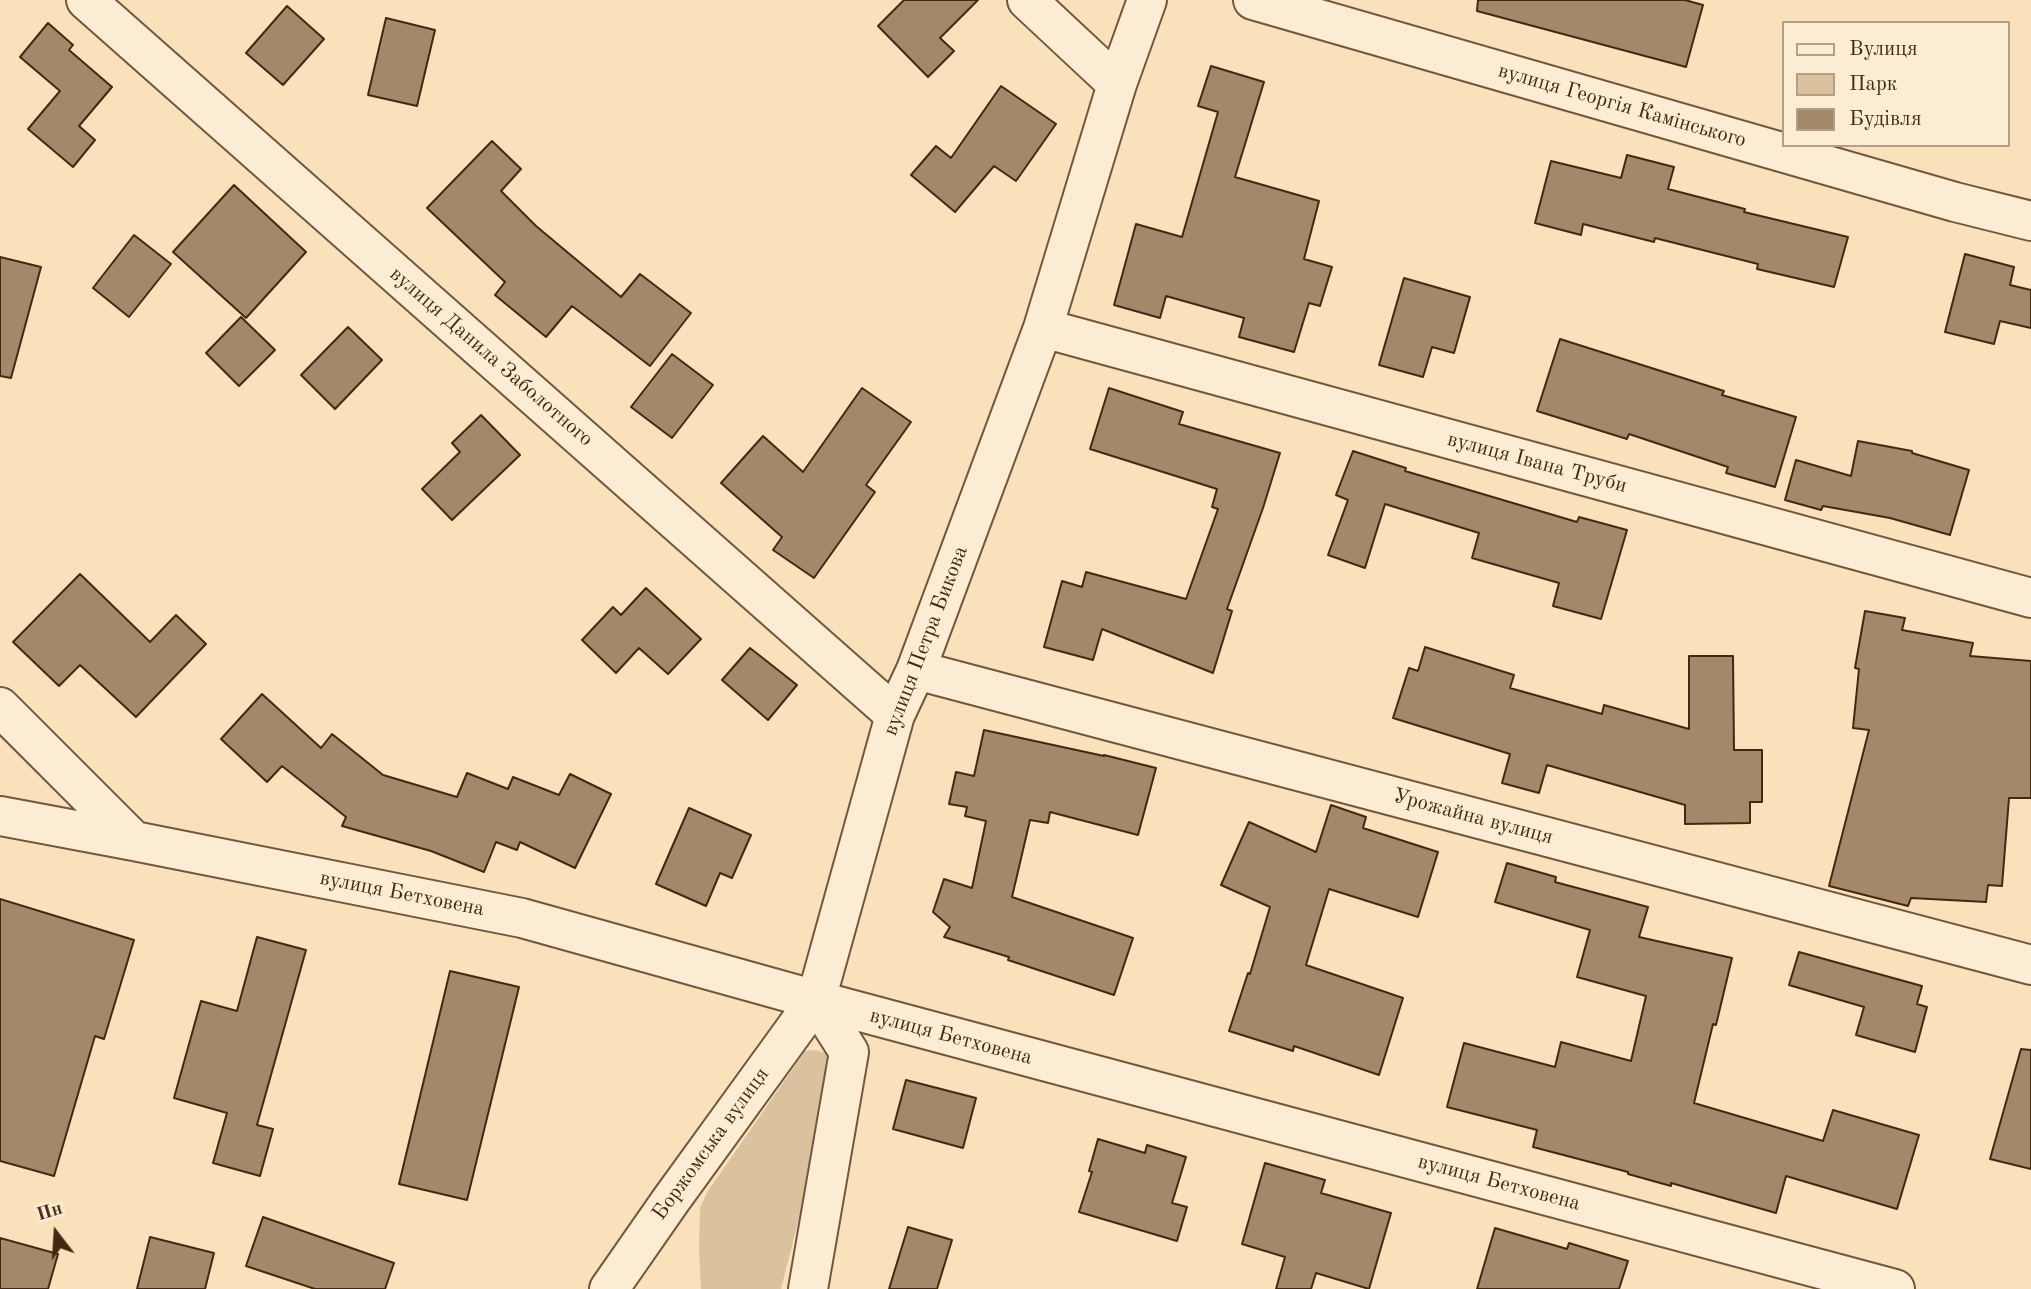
<!DOCTYPE html>
<meta charset="utf-8">
<style>
body{margin:0}
#map{position:relative;width:2031px;height:1289px;overflow:hidden;background:#f9e1bc;font-family:"Old Standard TT",serif}
canvas{display:block}
.legend{position:absolute;left:1782px;top:21px;width:228px;height:126px;box-sizing:border-box;background:#fbecd3;border:2px solid #b39e86;margin:0;padding:9px 12px;list-style:none;font-size:21px;color:#462812}
.legend li{display:flex;align-items:center;gap:14px;height:35px}
.legend b{width:35px;border:2px solid #b39e86}
.north{position:absolute;left:21px;top:1198px;width:70px;height:70px;-webkit-text-stroke:5px #fbecd3;paint-order:stroke;rotate:343deg;font-size:19px;font-weight:700;line-height:28px;text-align:center;color:#462812}
.north::after{content:'';display:block;margin:auto;width:24px;height:32px;background:#462812;clip-path:polygon(50% 0,100% 100%,50% 72%,0 100%)}
</style>
<div id="map">
<canvas width="2031" height="1289"></canvas>
<ul class="legend">
<li><b style="height:9px;background:#fbecd3"></b>Вулиця</li>
<li><b style="height:19px;background:#dbc29f"></b>Парк</li>
<li><b style="height:19px;background:#a3886a"></b>Будівля</li>
</ul>
<div class="north">Пн</div>
</div>
<script>
const ctx = document.querySelector('canvas').getContext('2d');
ctx.lineJoin = 'round';
function fillPath(path, color) {
  ctx.fillStyle = color;
  ctx.fill(path, 'evenodd');
}
function strokePath(path, color, width, dash) {
  ctx.strokeStyle = color;
  ctx.lineWidth = width;
  ctx.lineCap = dash ? 'butt' : 'round';
  ctx.setLineDash(dash || []);
  ctx.stroke(path);
}
function drawText(font, color, halo, rows, align = 'center') {
  ctx.font = font + ' "Old Standard TT",serif';
  ctx.lineWidth = 5;
  ctx.setLineDash([]);
  ctx.textBaseline = 'middle';
  ctx.strokeStyle = halo;
  ctx.fillStyle = color;
  for (const [text, x, y, turn = 0] of rows) {
    ctx.save();
    ctx.translate(x, y);
    ctx.rotate((+turn || 0) * Math.PI / 180);
    ctx.textAlign = isNaN(turn) ? turn : align;
    if (halo) ctx.strokeText(text, 0, 0);
    ctx.fillText(text, 0, 0);
    ctx.restore();
  }
}
fillPath(new Path2D(`
 M 816,1050 L 831,1055 L 837,1066 L 781,1289 L 701,1289 L 699,1250 L 700,1208 L 708,1191 L 805,1051 Z`), '#dbc29f');
const building = new Path2D(`
 M 904,0 L 978,0 L 940,38 L 954,51 L 928,77 L 878,26 Z
 M 1478,0 L 1685,0 L 1703,5 L 1686,67 L 1477,11 Z
 M 287,6 L 324,39 L 283,85 L 246,53 Z
 M 386,18 L 435,30 L 417,106 L 368,95 Z
 M 48,23 L 73,45 L 69,50 L 112,87 L 79,126 L 95,140 L 73,167 L 28,129 L 60,91 L 20,57 Z
 M 1211,66 L 1264,82 L 1235,177 L 1319,201 L 1304,259 L 1332,267 L 1320,306 L 1309,303 L 1294,352 L 1239,337 L 1244,318 L 1166,296 L 1160,318 L 1114,305 L 1136,224 L 1182,237 L 1218,112 L 1198,106 Z
 M 1001,86 L 1056,124 L 1016,181 L 994,166 L 955,212 L 911,175 L 936,146 L 951,158 Z
 M 492,141 L 521,169 L 501,191 L 536,226 L 621,297 L 640,274 L 691,313 L 650,366 L 572,306 L 546,337 L 495,295 L 505,282 L 427,208 Z
 M 1627,155 L 1674,167 L 1668,189 L 1745,209 L 1744,212 L 1848,237 L 1834,287 L 1757,269 L 1758,264 L 1655,238 L 1654,242 L 1583,224 L 1581,235 L 1535,223 L 1551,161 L 1621,178 Z
 M 234,185 L 306,252 L 246,318 L 173,252 Z
 M 134,235 L 171,264 L 129,317 L 93,288 Z
 M 1965,254 L 2014,267 L 2010,285 L 2031,290 L 2031,328 L 2000,321 L 1994,344 L 1945,332 Z
 M 0,257 L 41,267 L 11,378 L 0,376 Z
 M 1404,278 L 1470,297 L 1454,353 L 1432,347 L 1423,377 L 1379,365 Z
 M 241,317 L 275,350 L 239,386 L 206,353 Z
 M 348,327 L 382,360 L 335,409 L 301,375 Z
 M 1560,339 L 1724,391 L 1722,395 L 1796,417 L 1775,487 L 1726,473 L 1728,467 L 1629,434 L 1627,439 L 1537,411 Z
 M 672,354 L 713,385 L 672,438 L 631,407 Z
 M 862,388 L 911,422 L 866,485 L 875,492 L 814,578 L 773,550 L 782,537 L 721,483 L 763,436 L 803,472 Z
 M 1109,388 L 1183,412 L 1179,424 L 1280,453 L 1263,508 L 1227,609 L 1232,611 L 1213,673 L 1102,629 L 1093,660 L 1044,647 L 1062,581 L 1082,587 L 1086,572 L 1186,599 L 1218,509 L 1212,507 L 1217,489 L 1090,449 Z
 M 481,415 L 520,455 L 452,520 L 422,489 L 460,452 L 452,443 Z
 M 1858,441 L 1912,451 L 1912,453 L 1969,470 L 1950,535 L 1890,518 L 1823,506 L 1821,510 L 1785,500 L 1796,460 L 1851,476 Z
 M 1353,451 L 1406,468 L 1405,471 L 1577,522 L 1579,517 L 1627,530 L 1601,619 L 1553,606 L 1559,583 L 1472,558 L 1479,533 L 1385,504 L 1365,568 L 1328,555 L 1348,500 L 1336,495 Z
 M 80,574 L 150,642 L 176,615 L 206,644 L 136,717 L 80,665 L 59,686 L 13,642 Z
 M 646,588 L 701,639 L 668,674 L 639,648 L 616,673 L 582,640 L 613,607 L 621,615 Z
 M 1865,611 L 1905,618 L 1902,630 L 1973,643 L 1970,656 L 2031,661 L 2031,798 L 2009,798 L 2002,886 L 1988,885 L 1986,902 L 1911,898 L 1908,906 L 1829,886 L 1869,730 L 1853,728 L 1859,669 L 1855,668 Z
 M 1425,647 L 1514,675 L 1510,688 L 1602,714 L 1604,705 L 1689,729 L 1689,656 L 1733,656 L 1734,750 L 1762,750 L 1762,802 L 1750,802 L 1750,823 L 1685,824 L 1685,805 L 1547,765 L 1539,793 L 1502,783 L 1510,754 L 1393,718 L 1409,668 L 1418,671 Z
 M 750,648 L 797,685 L 768,720 L 722,680 Z
 M 262,694 L 321,748 L 332,734 L 383,775 L 457,797 L 467,773 L 508,789 L 513,777 L 559,795 L 570,774 L 611,794 L 575,868 L 520,842 L 517,850 L 496,842 L 484,872 L 431,851 L 342,826 L 346,817 L 282,766 L 267,782 L 221,739 Z
 M 984,730 L 1104,756 L 1104,755 L 1156,768 L 1138,835 L 1050,812 L 1048,823 L 1030,820 L 1012,897 L 1133,938 L 1114,995 L 1008,960 L 1009,957 L 944,937 L 950,927 L 933,912 L 944,879 L 972,888 L 986,821 L 965,816 L 967,807 L 949,804 L 956,772 L 974,776 Z
 M 1331,805 L 1366,817 L 1363,828 L 1438,852 L 1418,917 L 1329,889 L 1306,965 L 1403,998 L 1379,1075 L 1294,1046 L 1293,1051 L 1229,1031 L 1248,973 L 1250,974 L 1270,907 L 1221,885 L 1249,822 L 1316,852 Z
 M 689,808 L 751,835 L 732,878 L 720,873 L 706,906 L 656,884 Z
 M 1507,863 L 1556,877 L 1555,882 L 1648,907 L 1639,937 L 1732,958 L 1716,1025 L 1713,1024 L 1694,1103 L 1823,1141 L 1833,1110 L 1919,1135 L 1897,1209 L 1786,1176 L 1776,1213 L 1671,1183 L 1671,1186 L 1628,1174 L 1628,1172 L 1533,1147 L 1537,1130 L 1447,1107 L 1464,1043 L 1555,1067 L 1561,1042 L 1631,1061 L 1646,996 L 1577,977 L 1590,930 L 1495,902 Z
 M 0,899 L 134,940 L 104,1039 L 95,1036 L 54,1176 L 0,1161 Z
 M 257,937 L 306,950 L 257,1125 L 273,1129 L 260,1176 L 213,1163 L 227,1113 L 174,1098 L 201,1001 L 237,1011 Z
 M 1799,952 L 1922,986 L 1917,1004 L 1927,1007 L 1915,1052 L 1856,1035 L 1864,1007 L 1789,985 Z
 M 450,971 L 519,987 L 467,1200 L 399,1184 Z
 M 2021,1049 L 2031,1050 L 2031,1169 L 1990,1159 Z
 M 906,1080 L 976,1098 L 963,1148 L 893,1129 Z
 M 1098,1139 L 1145,1153 L 1147,1145 L 1186,1157 L 1172,1203 L 1187,1207 L 1177,1241 L 1079,1212 L 1092,1172 L 1089,1171 Z
 M 1265,1163 L 1325,1180 L 1321,1193 L 1391,1213 L 1369,1289 L 1316,1273 L 1311,1289 L 1276,1289 L 1285,1257 L 1242,1244 Z
 M 263,1217 L 394,1263 L 385,1289 L 315,1289 L 246,1266 Z
 M 908,1227 L 952,1240 L 937,1289 L 889,1289 Z
 M 1495,1228 L 1567,1249 L 1569,1243 L 1628,1261 L 1619,1289 L 1477,1289 Z
 M 150,1237 L 214,1253 L 205,1289 L 137,1289 Z
 M 0,1238 L 58,1254 L 48,1289 L 0,1289 Z`);
fillPath(building, '#a3886a');
strokePath(building, '#462812', 2);
const minor = new Path2D(`
 M 86,0 L 895,715
 M 1027,0 L 1117,84
 M 1253,0 L 1955,202 L 2031,221
 M 1043,328 L 2031,598
 M 916,670 L 2031,965
 M 0,707 L 134,841
 M 0,816 L 134,841 L 522,918 L 816,1000 L 1895,1289
 M 609,1289 L 671,1200 L 816,1000
 M 808,1289 L 849,1052 L 816,1000 L 895,715 L 916,670 L 1043,328 L 1117,84 L 1147,0`);
strokePath(minor, '#73563c', 42);
strokePath(minor, '#fbecd3', 38);
drawText('21px', '#462812', '#fbecd3', [
 ["вулиця Георгія Камінського",1622,106,16],
 ["вулиця Данила Заболотного",491,357,41],
 ["вулиця Івана Труби",1537,463,15],
 ["вулиця Петра Бикова",926,641,-69],
 ["Урожайна вулиця",1473,817,15],
 ["вулиця Бетховена",402,894,11],
 ["вулиця Бетховена",951,1037,15],
 ["Боржомська вулиця",711,1144,-54],
 ["вулиця Бетховена",1499,1183,15]
]);
</script>
